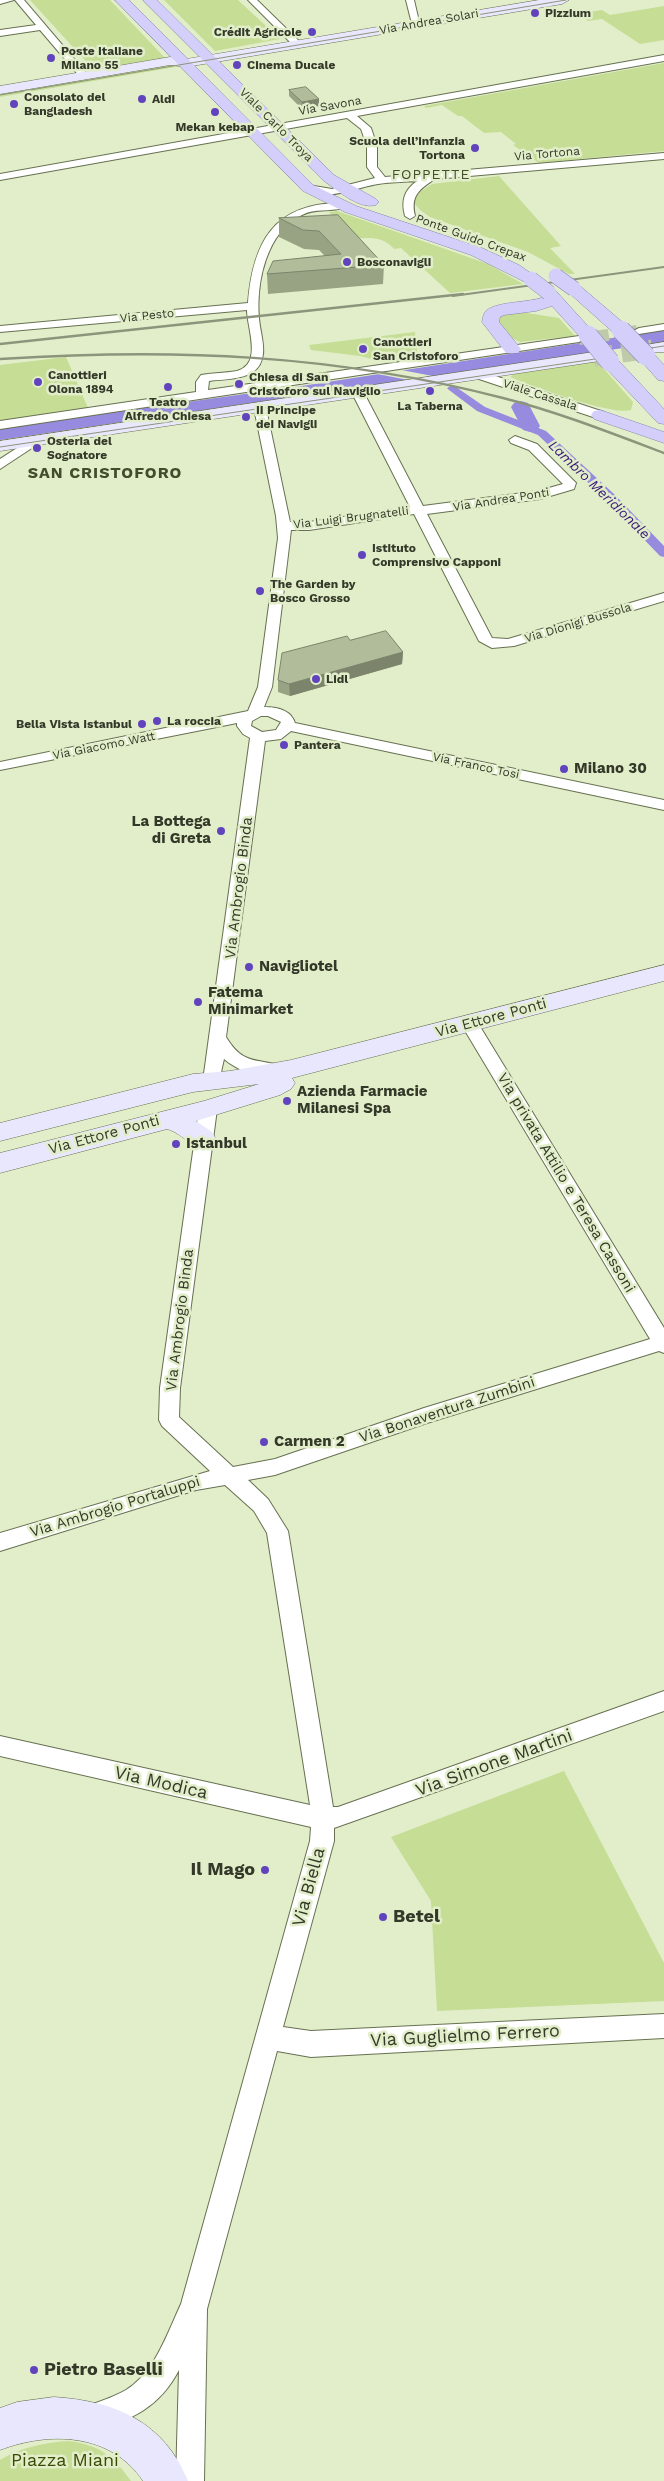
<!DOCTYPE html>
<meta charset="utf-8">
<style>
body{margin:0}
canvas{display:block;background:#e1eec9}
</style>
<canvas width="664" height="2481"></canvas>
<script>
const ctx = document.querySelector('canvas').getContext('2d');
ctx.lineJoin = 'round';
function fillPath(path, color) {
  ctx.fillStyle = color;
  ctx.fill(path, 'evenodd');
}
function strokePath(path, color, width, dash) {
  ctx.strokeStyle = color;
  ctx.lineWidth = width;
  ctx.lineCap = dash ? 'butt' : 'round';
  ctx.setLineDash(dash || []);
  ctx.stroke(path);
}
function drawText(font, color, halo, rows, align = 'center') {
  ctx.font = font + ' "Work Sans",sans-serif';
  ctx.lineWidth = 5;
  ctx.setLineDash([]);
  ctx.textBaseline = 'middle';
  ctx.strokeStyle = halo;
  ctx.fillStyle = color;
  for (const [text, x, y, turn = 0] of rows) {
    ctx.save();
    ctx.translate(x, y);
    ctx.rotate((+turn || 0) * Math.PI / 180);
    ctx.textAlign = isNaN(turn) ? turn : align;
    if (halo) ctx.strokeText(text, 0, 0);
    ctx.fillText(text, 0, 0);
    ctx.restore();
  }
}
fillPath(new Path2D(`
 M 30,0 L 110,0 L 165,58 L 93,69 Z
 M 164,0 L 238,0 L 280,39 L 215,51 Z
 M 664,6 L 664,40 L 640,44 L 602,19 L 588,21 L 578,14 L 602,10 L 610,15 Z
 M 171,63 L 175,67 L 0,97 L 0,92 Z
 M 664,63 L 664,151 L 539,163 L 513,145 L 516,144 L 501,132 L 484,133 L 462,116 L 458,116 L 442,105 L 426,108 L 424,106 Z
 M 499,176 L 561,246 L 550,248 L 575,274 L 569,274 L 528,252 L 430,217 L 420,210 L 414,203 L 415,195 L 432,184 Z
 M 337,211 L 488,264 L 523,284 L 450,293 L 401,248 L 394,249 C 384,237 370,237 355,239 L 329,212 Z
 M 512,313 L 527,313 L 559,318 L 575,336 L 520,342 L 508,336 L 496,319 L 501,315 Z
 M 415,332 L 418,358 L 391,364 L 360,356 L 311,350 L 309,345 Z
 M 66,357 L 88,408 L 0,421 L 0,365 Z
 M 597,361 L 633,402 L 631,410 C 612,416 532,386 510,377 L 515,374 Z
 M 564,1771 L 664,1963 L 664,2001 L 437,2011 L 431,1901 L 391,1837 Z
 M 68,2441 C 100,2445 113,2456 131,2481 L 0,2481 L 0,2460 C 22,2447 43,2443 68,2441 Z`), '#c6dd95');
fillPath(new Path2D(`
 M 664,330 L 664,342 L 0,440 L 0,428 L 295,387 Z`), '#968bdf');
fillPath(new Path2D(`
 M 396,369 L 443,378 L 419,382 L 372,373 Z`), '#e1eec9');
fillPath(new Path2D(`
 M 453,385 L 485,407 L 546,431 L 614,494 L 664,546 L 664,557 L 660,556 L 606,500 L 538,435 L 477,411 L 449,390 L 447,388 Z`), '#968bdf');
fillPath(new Path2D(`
 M 521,401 L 528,403 L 540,426 L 537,430 L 530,432 L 523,430 L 511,407 L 514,403 Z`), '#968bdf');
strokePath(new Path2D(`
 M 579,339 L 637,331`), '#becaa9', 12, [12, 6]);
strokePath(new Path2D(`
 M 594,357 L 652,349`), '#becaa9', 19, [19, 9]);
const street = new Path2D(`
 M 0,0 L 14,0 L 0,4 Z
 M 15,0 L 24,0 L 87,74 L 87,78 L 81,78 L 40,30 L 0,36 L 0,30 L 36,25 Z
 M 248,0 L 257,0 L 300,42 L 300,46 L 294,46 Z
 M 406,0 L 414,0 L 420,26 L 412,24 Z
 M 664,55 L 664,61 L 357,116 L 371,128 L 377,146 L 377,167 L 385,177 L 664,153 L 664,159 L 435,179 C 420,189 410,195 415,216 L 410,219 L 405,216 C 401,201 404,190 417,181 C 404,182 391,182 378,184 C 358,187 320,204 303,188 L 308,185 L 332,189 L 375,178 L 367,167 L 367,146 L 361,129 L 347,118 L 0,180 L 0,174 Z
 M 339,203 L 344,206 L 343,208 C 329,212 315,208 302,215 C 266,232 256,283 259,318 C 260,335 271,359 253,372 C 241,380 223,379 209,381 L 208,390 L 579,336 L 585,339 L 579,342 L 0,429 L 0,421 L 196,392 L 196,382 L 201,375 C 213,373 225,373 237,371 C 263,364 247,328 247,310 L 0,332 L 0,326 L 248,303 C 253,243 273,204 339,203 Z
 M 664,324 L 664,330 L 639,334 L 633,331 L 639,328 Z
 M 480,371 L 604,412 L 606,415 L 600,419 L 596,418 L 476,378 L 474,375 Z
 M 358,389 L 364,393 L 423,506 L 538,491 L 563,484 L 529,450 L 511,443 L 509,440 L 515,436 L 537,444 L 576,483 L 574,489 L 540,499 L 427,514 L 492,638 L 508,639 L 664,593 L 664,601 L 514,646 L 492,648 L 479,641 L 414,514 L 309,530 L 291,530 L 272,687 L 264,707 C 277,707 291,710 295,723 L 664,800 L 664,810 L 291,731 L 281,739 L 265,741 L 226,1037 C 243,1065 255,1058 281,1066 L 284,1070 L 281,1074 C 262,1080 238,1071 224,1059 L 218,1085 L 212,1087 L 206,1085 L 203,1081 L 250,738 L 243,734 L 237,726 L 237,723 L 0,770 L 0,762 L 248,711 L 258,687 L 278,538 L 276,516 L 254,408 L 260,404 L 266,408 L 290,522 L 309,522 L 410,507 L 352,393 ZM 268,716 L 281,722 L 276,730 L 262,732 L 251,726 L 252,721 L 261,716 Z
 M 34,437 L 40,441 L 38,444 L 0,469 L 0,459 Z
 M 470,1018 L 476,1020 L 664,1328 L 664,1353 L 659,1351 L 427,1423 L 275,1475 L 248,1480 L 268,1499 L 288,1531 L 333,1807 L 338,1807 L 664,1691 L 664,1711 L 334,1828 L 334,1841 L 283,2027 L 311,2031 L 664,2014 L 664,2038 L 311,2057 L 277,2051 L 207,2309 L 204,2481 L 176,2481 L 179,2370 C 159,2408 132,2419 93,2432 L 83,2428 L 79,2418 L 83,2408 C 97,2402 112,2398 126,2390 C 155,2372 167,2334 181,2304 L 310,1841 L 311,1827 L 0,1756 L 0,1736 L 310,1805 L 267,1533 L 254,1511 L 225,1485 L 196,1490 L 0,1551 L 0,1533 L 210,1471 L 162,1426 L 159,1420 L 160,1388 L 199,1109 L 202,1105 L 208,1103 L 214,1105 L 217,1109 L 180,1388 L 179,1417 L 233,1467 L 275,1459 L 424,1408 L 650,1339 L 461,1024 L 464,1020 Z`);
const secondary = new Path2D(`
 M 539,0 L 569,0 L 562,4 L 186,67 L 170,65 L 0,94 L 0,86 L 170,57 L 186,59 Z
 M 664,342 L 664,352 L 646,353 L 643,349 L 646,345 Z
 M 594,352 L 600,353 L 603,357 L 600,361 L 0,451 L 0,441 Z
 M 664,965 L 664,981 L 292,1078 L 295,1083 L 291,1089 L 280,1095 L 196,1121 L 212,1132 L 216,1139 L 212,1146 C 192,1152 185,1134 167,1129 L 0,1173 L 0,1153 L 204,1101 L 259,1084 L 193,1092 L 0,1141 L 0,1123 L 193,1074 L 230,1071 L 291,1060 Z
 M 54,2397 C 116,2401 164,2422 188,2481 L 143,2481 C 111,2433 50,2431 0,2450 L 0,2408 L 17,2402 Z`);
const primary = new Path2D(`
 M 115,0 L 129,0 L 313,185 L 356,206 L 482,248 L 519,265 L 539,279 L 537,282 L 525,282 L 471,255 L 345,212 L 303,191 Z
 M 143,0 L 157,0 L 334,175 L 376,199 L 379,202 L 376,205 C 359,210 337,190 324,181 Z
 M 574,284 L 580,286 L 627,326 L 629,330 L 627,334 L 615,334 L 568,292 L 566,289 L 568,286 Z
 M 549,288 L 555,290 L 596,335 L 594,339 L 582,339 L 552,306 L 536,311 L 504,315 L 500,317 L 499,322 L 521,349 L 518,353 L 506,353 L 482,322 C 483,318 483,314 486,311 C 497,301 529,303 544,297 L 541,293 L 543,290 Z
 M 646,351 L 652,352 L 664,365 L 664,381 L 658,380 L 637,356 L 640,352 Z
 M 610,357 L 616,358 L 664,409 L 664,424 L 658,423 L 604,366 L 601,362 L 604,358 Z
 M 600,410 L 664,432 L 664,443 L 594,419 L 591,415 L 594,411 Z`);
strokePath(street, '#677151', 2);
strokePath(secondary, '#677151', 1);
strokePath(primary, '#8885af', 1);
fillPath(street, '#fff');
fillPath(secondary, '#e9e7fd');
fillPath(primary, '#d3cefa');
strokePath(new Path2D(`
 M 0,95 L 566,0
 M 651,348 L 664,346
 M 0,447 L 595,359`), '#8c957b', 1);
strokePath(new Path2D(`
 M 453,296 L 664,267`), '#8c957b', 2);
strokePath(new Path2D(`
 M 0,344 L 463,294
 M 0,359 C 175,348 333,354 503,398 C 558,412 611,433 664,453`), '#8c957b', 2.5);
const primaryBridgeFar1 = new Path2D(`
 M 556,276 L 574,289
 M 531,279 L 549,293`);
const primaryBridge = new Path2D(`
 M 621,330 L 646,356
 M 588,335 L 610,362`);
strokePath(primaryBridgeFar1, '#8885af', 16, []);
strokePath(primaryBridge, '#8885af', 20, []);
strokePath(primaryBridgeFar1, '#d3cefa', 15);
strokePath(primaryBridge, '#d3cefa', 19);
fillPath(new Path2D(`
 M 289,90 L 319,99 L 319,106 L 302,109 L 289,96 Z
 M 338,215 L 384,265 L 383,284 L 268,294 L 267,274 L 325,256 L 319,250 L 304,249 L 279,237 L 279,218 Z
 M 350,640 L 403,652 L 402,664 L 290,696 L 278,692 L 278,680 Z`), '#98a384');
fillPath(new Path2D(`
 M 319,99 L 319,106 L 302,109 L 302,102 Z
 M 403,652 L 402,664 L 290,696 L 289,684 Z`), '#7c846c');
const building = new Path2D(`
 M 306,87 L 319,99 L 302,102 L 289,90 Z
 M 338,215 L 384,265 L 267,274 L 273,261 L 341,254 L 319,231 L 303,230 L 279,218 Z
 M 386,631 L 403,652 L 289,684 L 278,680 L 282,653 L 347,636 L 350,640 Z`);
fillPath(building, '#b1bd9a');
strokePath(building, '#7c846c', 1);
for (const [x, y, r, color] of [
 [535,13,5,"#6144bd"],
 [312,32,5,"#6144bd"],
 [51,58,5,"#6144bd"],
 [237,65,5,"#6144bd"],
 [142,99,5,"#6144bd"],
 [14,104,5,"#6144bd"],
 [215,112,5,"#6144bd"],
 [475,148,5,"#6144bd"],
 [347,262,5,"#6144bd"],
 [363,349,5,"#6144bd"],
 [38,382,5,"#6144bd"],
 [239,384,5,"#6144bd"],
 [168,387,5,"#6144bd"],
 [430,391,5,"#6144bd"],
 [246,417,5,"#6144bd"],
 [37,448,5,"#6144bd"],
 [362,555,5,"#6144bd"],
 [260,591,5,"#6144bd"],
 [316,679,5,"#6144bd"],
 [157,721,5,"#6144bd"],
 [142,724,5,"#6144bd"],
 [284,745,5,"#6144bd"],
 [564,769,5,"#6144bd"],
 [221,831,5,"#6144bd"],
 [249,967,5,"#6144bd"],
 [198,1002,5,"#6144bd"],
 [287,1101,5,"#6144bd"],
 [176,1144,5,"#6144bd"],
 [264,1442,5,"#6144bd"],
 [265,1870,5,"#6144bd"],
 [383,1917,5,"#6144bd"],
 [34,2370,5,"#6144bd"]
]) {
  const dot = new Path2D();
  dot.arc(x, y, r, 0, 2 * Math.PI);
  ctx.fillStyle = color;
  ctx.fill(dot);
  strokePath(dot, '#e1eec9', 2);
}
drawText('bold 12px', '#333829', '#e1eec9', [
 ["Pizzium",545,13],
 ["Crédit Agricole",302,32,"right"],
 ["Poste Italiane",61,51],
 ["Milano 55",61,65],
 ["Cinema Ducale",247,65],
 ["Consolato del",24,97],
 ["Bangladesh",24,111],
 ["Aldi",152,99],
 ["Mekan kebap",215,127,"center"],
 ["Scuola dell’infanzia",465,141,"right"],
 ["Tortona",465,155,"right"],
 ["Bosconavigli",357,262],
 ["Canottieri",373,342],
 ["San Cristoforo",373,356],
 ["Canottieri",48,375],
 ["Olona 1894",48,389],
 ["Chiesa di San",249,377],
 ["Cristoforo sul Naviglio",249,391],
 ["Teatro",168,402,"center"],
 ["Alfredo Chiesa",168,416,"center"],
 ["La Taberna",430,406,"center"],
 ["II Principe",256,410],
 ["dei Navigli",256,424],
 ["Osteria del",47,441],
 ["Sognatore",47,455],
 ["Istituto",372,548],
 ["Comprensivo Capponi",372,562],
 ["The Garden by",270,584],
 ["Bosco Grosso",270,598],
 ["Lidl",326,679],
 ["La roccia",167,721],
 ["Bella Vista Istanbul",132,724,"right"],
 ["Pantera",294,745]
], 'left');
drawText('12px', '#333829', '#e1eec9', [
 ["Via Andrea Solari",429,22,-10],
 ["Via Savona",330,106,-10],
 ["Viale Carlo Troya",276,125,45],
 ["Via Tortona",547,154,-5],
 ["Ponte Guido Crepax",471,238,20],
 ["Via Pesto",147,316,-6],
 ["Viale Cassala",540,395,18],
 ["Via Andrea Ponti",501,500,-9],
 ["Via Luigi Brugnatelli",351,518,-7],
 ["Via Dionigi Bussola",578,623,-17],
 ["Via Giacomo Watt",104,746,-11],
 ["Via Franco Tosi",476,766,12]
]);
ctx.letterSpacing = '1px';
drawText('14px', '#434d2e', '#e1eec9', [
 ["FOPPETTE",431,175]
]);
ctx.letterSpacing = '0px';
drawText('italic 14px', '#341476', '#e1eec9', [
 ["Lambro Meridionale",599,490,44]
]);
drawText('bold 15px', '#333829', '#e1eec9', [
 ["Milano 30",574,769],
 ["La Bottega",211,822,"right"],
 ["di Greta",211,839,"right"],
 ["Navigliotel",259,967],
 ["Fatema",208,993],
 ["Minimarket",208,1010],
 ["Azienda Farmacie",297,1092],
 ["Milanesi Spa",297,1109],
 ["Istanbul",186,1144],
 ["Carmen 2",274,1442]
], 'left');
drawText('15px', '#333829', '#e1eec9', [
 ["Via Ambrogio Binda",239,888,-83],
 ["Via Ettore Ponti",491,1018,-15],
 ["Via Ettore Ponti",104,1135,-15],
 ["Via privata Attilio e Teresa Cassoni",566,1183,59],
 ["Via Ambrogio Binda",180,1320,-83],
 ["Via Bonaventura Zumbini",447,1410,-18],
 ["Via Ambrogio Portaluppi",115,1507,-17]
]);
ctx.letterSpacing = '1px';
drawText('bold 16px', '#434d2e', '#e1eec9', [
 ["SAN CRISTOFORO",105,473]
]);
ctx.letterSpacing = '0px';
drawText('18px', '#333829', '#e1eec9', [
 ["Via Simone Martini",494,1763,-20],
 ["Via Modica",161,1783,13],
 ["Via Biella",309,1887,-75],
 ["Via Guglielmo Ferrero",465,2036,-3]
]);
drawText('bold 18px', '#333829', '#e1eec9', [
 ["Il Mago",255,1870,"right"],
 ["Betel",393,1917],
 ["Pietro Baselli",44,2370]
], 'left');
drawText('18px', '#3b4b04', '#e1eec9', [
 ["Piazza Miani",65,2461]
]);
</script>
